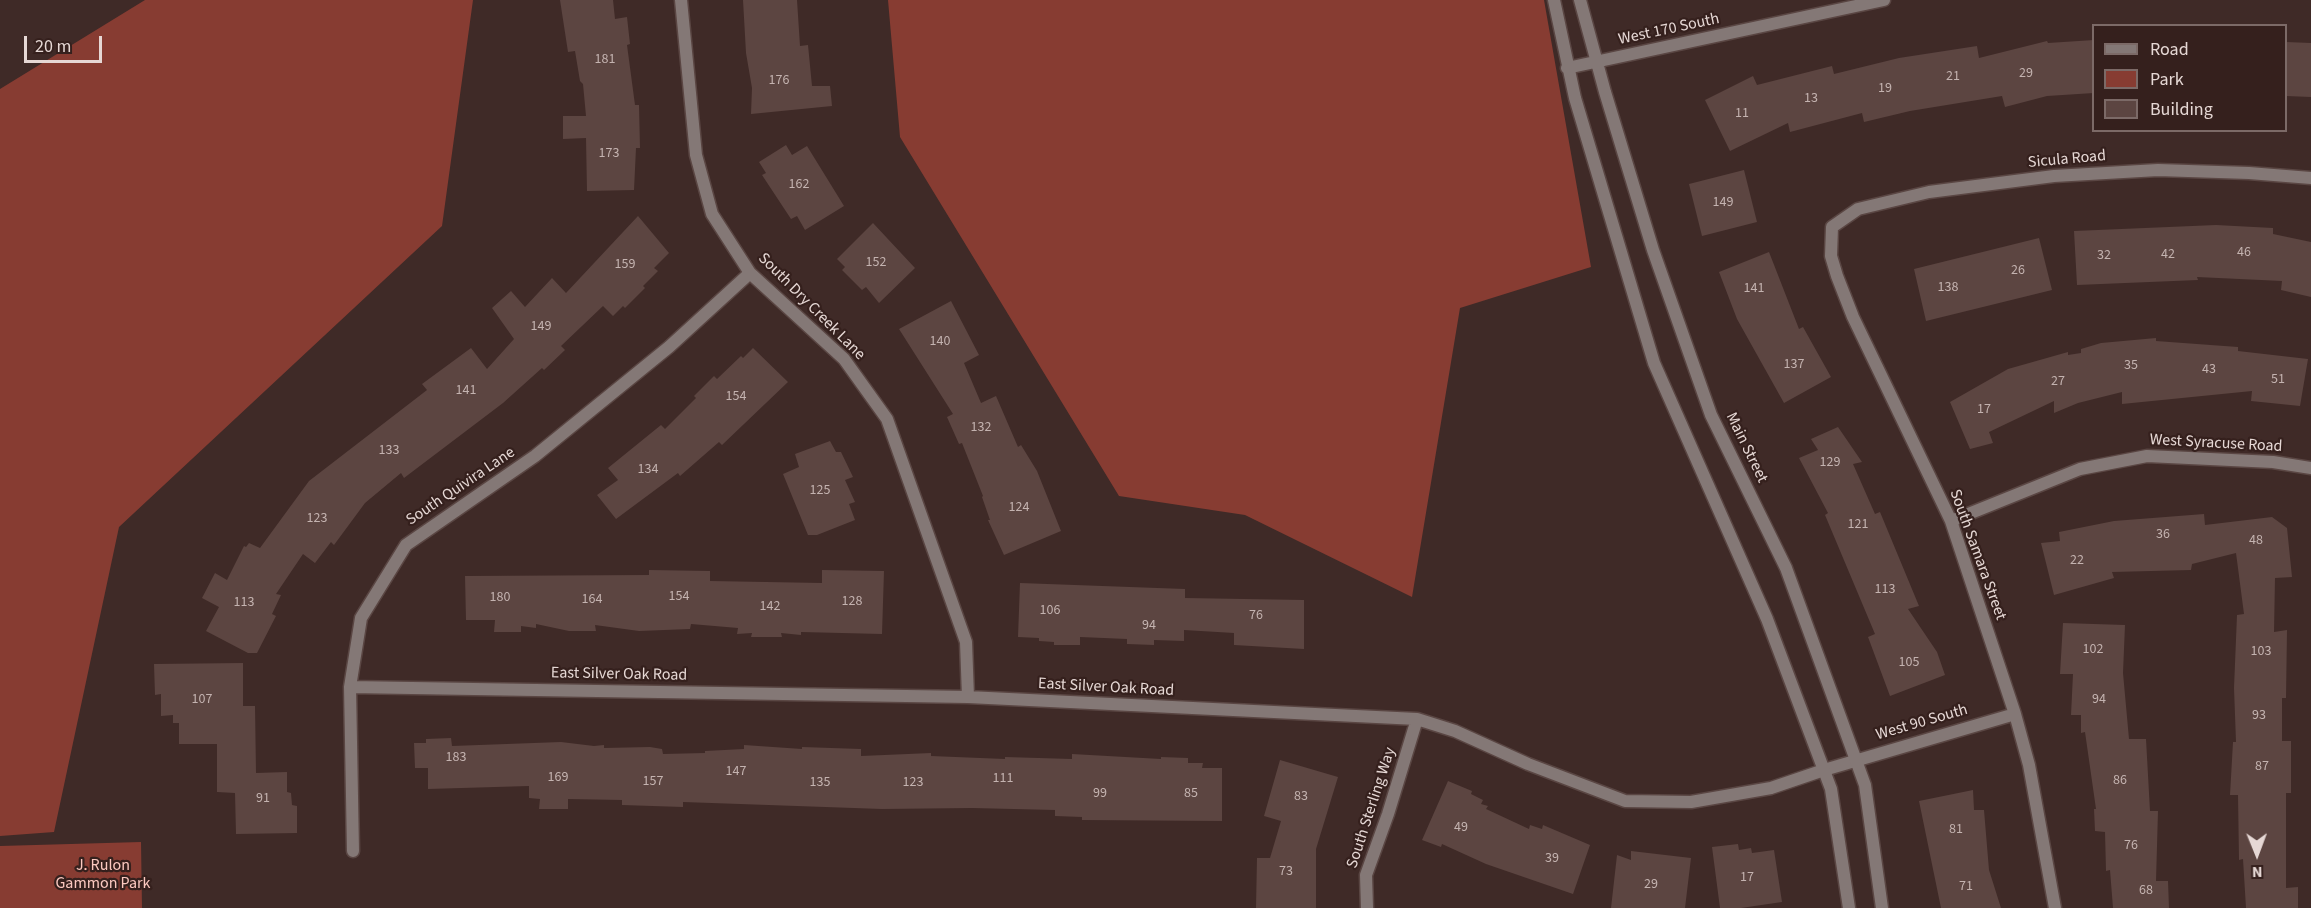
<!DOCTYPE html>
<style>
body{margin:0}
#map{position:relative;width:2311px;height:908px;overflow:hidden;background:#3f2a27;font-family:"Source Sans 3",sans-serif}
canvas{display:block}
.legend{position:absolute;left:2092px;top:24px;width:195px;height:108px;box-sizing:border-box;background:#35201d;border:2px solid #7c6a67;margin:0;padding:8px 10px;list-style:none;font-size:18px;color:#e6d8d5}
.legend li{display:flex;align-items:center;gap:12px;height:30px}
.legend b{width:30px;border:2px solid #7c6a67}
.north{position:absolute;left:2227px;top:824px;width:60px;height:60px;-webkit-text-stroke:4px #35201d;paint-order:stroke;rotate:179deg;font-size:16px;font-weight:700;line-height:24px;text-align:center;color:#e6d8d5}
.north::after{content:'';display:block;margin:auto;width:21px;height:27px;background:#e6d8d5;clip-path:polygon(50% 0,100% 100%,50% 72%,0 100%)}
.scale{position:absolute;left:24px;top:36px;width:78px;height:27px;box-sizing:border-box;border:3px solid #e6d8d5;border-top:0;padding-left:8px;font-size:18px;line-height:21px;white-space:nowrap;color:#e6d8d5;-webkit-text-stroke:4px #35201d;paint-order:stroke}
</style>
<div id="map">
<canvas width="2311" height="908"></canvas>
<ul class="legend">
<li><b style="height:8px;background:#847876"></b>Road</li>
<li><b style="height:16px;background:#873c32"></b>Park</li>
<li><b style="height:16px;background:#5c4541"></b>Building</li>
</ul>
<div class="north">N</div>
<div class="scale">20 m</div>
</div>
<script>
const ctx = document.querySelector('canvas').getContext('2d');
ctx.lineJoin = 'round';
function fillPath(path, color) {
  ctx.fillStyle = color;
  ctx.fill(path, 'evenodd');
}
function strokePath(path, color, width, dash) {
  ctx.strokeStyle = color;
  ctx.lineWidth = width;
  ctx.lineCap = dash ? 'butt' : 'round';
  ctx.setLineDash(dash || []);
  ctx.stroke(path);
}
function drawText(font, color, halo, rows, align = 'center') {
  ctx.font = font + ' "Source Sans 3",sans-serif';
  ctx.lineWidth = 4.5;
  ctx.setLineDash([]);
  ctx.textBaseline = 'middle';
  ctx.strokeStyle = halo;
  ctx.fillStyle = color;
  for (const [text, x, y, turn = 0] of rows) {
    ctx.save();
    ctx.translate(x, y);
    ctx.rotate((+turn || 0) * Math.PI / 180);
    ctx.textAlign = isNaN(turn) ? turn : align;
    if (halo) ctx.strokeText(text, 0, 0);
    ctx.fillText(text, 0, 0);
    ctx.restore();
  }
}
fillPath(new Path2D(`
 M 145,0 L 473,0 L 442,226 L 119,527 L 54,832 L 0,836 L 0,89 Z
 M 888,0 L 1544,0 L 1591,267 L 1460,308 L 1412,597 L 1245,515 L 1119,496 L 900,137 Z
 M 141,842 L 142,908 L 0,908 L 0,846 Z`), '#873c32');
fillPath(new Path2D(`
 M 560,0 L 613,0 L 615,19 L 627,17 L 630,44 L 627,45 L 635,105 L 639,105 L 640,148 L 636,148 L 634,190 L 587,191 L 586,138 L 563,139 L 563,116 L 586,116 L 583,84 L 580,81 L 575,51 L 568,52 Z
 M 743,0 L 797,0 L 800,46 L 808,45 L 812,86 L 830,86 L 832,106 L 751,114 L 752,88 L 746,53 Z
 M 2094,40 L 2094,93 L 2047,96 L 2005,107 L 2002,96 L 1910,111 L 1864,122 L 1862,113 L 1790,132 L 1788,123 L 1730,151 L 1705,100 L 1753,76 L 1757,85 L 1832,66 L 1834,74 L 1899,58 L 1977,46 L 1979,58 L 2047,41 L 2048,43 Z
 M 2286,42 L 2311,43 L 2311,97 L 2286,96 Z
 M 786,145 L 792,155 L 807,146 L 844,206 L 805,230 L 797,216 L 791,219 L 762,175 L 766,173 L 759,162 Z
 M 1744,170 L 1757,222 L 1702,236 L 1689,184 Z
 M 638,216 L 669,253 L 654,268 L 658,271 L 643,286 L 645,288 L 625,308 L 623,306 L 613,316 L 603,306 L 561,346 L 565,350 L 544,370 L 542,368 L 503,403 L 404,478 L 401,473 L 365,503 L 334,545 L 331,542 L 315,563 L 303,554 L 276,594 L 281,595 L 272,614 L 276,616 L 257,653 L 248,653 L 206,631 L 219,607 L 202,598 L 215,573 L 227,580 L 244,546 L 246,547 L 249,543 L 260,548 L 309,481 L 427,390 L 422,384 L 471,348 L 487,369 L 514,339 L 492,308 L 511,291 L 525,307 L 552,278 L 566,293 Z
 M 873,223 L 915,268 L 879,303 L 866,287 L 862,290 L 842,270 L 845,267 L 837,259 Z
 M 2216,225 L 2273,228 L 2273,234 L 2311,242 L 2311,297 L 2281,290 L 2282,281 L 2197,277 L 2198,280 L 2077,285 L 2074,231 Z
 M 2039,238 L 2052,290 L 1926,321 L 1914,269 Z
 M 1769,252 L 1799,329 L 1803,327 L 1831,377 L 1784,403 L 1737,319 L 1719,272 Z
 M 951,301 L 979,355 L 964,363 L 981,403 L 996,396 L 1018,447 L 1021,445 L 1037,471 L 1061,531 L 1004,555 L 988,520 L 990,520 L 982,497 L 983,496 L 962,443 L 959,444 L 947,417 L 953,414 L 899,329 Z
 M 2156,338 L 2156,341 L 2238,347 L 2238,351 L 2308,359 L 2300,406 L 2251,401 L 2252,391 L 2122,404 L 2122,392 L 2078,403 L 2054,413 L 2054,401 L 1989,432 L 1993,443 L 1970,449 L 1950,402 L 2008,369 L 2068,352 L 2068,355 L 2081,353 L 2081,349 L 2101,343 Z
 M 753,348 L 788,382 L 722,445 L 719,442 L 680,476 L 678,473 L 616,519 L 597,495 L 618,480 L 608,468 L 661,425 L 665,429 L 696,398 L 694,396 L 714,376 L 717,379 L 741,356 L 743,358 Z
 M 1838,427 L 1862,462 L 1853,464 L 1875,514 L 1880,512 L 1919,606 L 1908,609 L 1937,652 L 1945,675 L 1890,696 L 1868,637 L 1875,634 L 1825,515 L 1828,513 L 1799,458 L 1818,450 L 1811,439 Z
 M 830,441 L 836,452 L 841,452 L 853,477 L 845,480 L 855,502 L 849,504 L 855,520 L 817,535 L 808,535 L 783,474 L 799,467 L 795,454 Z
 M 2204,514 L 2205,525 L 2272,517 L 2287,528 L 2292,577 L 2275,578 L 2274,632 L 2287,630 L 2286,698 L 2282,698 L 2282,741 L 2291,741 L 2291,793 L 2286,793 L 2286,888 L 2298,887 L 2298,908 L 2246,908 L 2243,859 L 2239,860 L 2238,795 L 2230,795 L 2233,742 L 2236,742 L 2234,688 L 2237,615 L 2244,614 L 2236,553 L 2192,564 L 2191,570 L 2112,572 L 2114,578 L 2054,595 L 2041,543 L 2060,541 L 2059,532 L 2114,521 Z
 M 649,570 L 710,571 L 710,581 L 822,583 L 822,570 L 884,571 L 882,634 L 801,632 L 801,635 L 781,633 L 782,637 L 751,637 L 752,633 L 737,634 L 738,628 L 691,624 L 690,629 L 639,631 L 595,625 L 596,631 L 569,631 L 536,624 L 536,628 L 521,626 L 521,632 L 494,632 L 495,620 L 466,620 L 465,576 L 649,575 Z
 M 1020,583 L 1185,589 L 1185,598 L 1304,600 L 1304,649 L 1234,645 L 1234,633 L 1184,630 L 1184,641 L 1154,640 L 1154,645 L 1127,644 L 1127,639 L 1080,637 L 1080,645 L 1054,645 L 1054,642 L 1039,641 L 1039,638 L 1018,637 Z
 M 2063,623 L 2125,625 L 2123,673 L 2129,739 L 2146,739 L 2150,811 L 2158,811 L 2156,881 L 2168,881 L 2169,908 L 2113,908 L 2110,870 L 2106,871 L 2105,832 L 2095,831 L 2094,809 L 2096,809 L 2085,732 L 2081,733 L 2081,715 L 2071,715 L 2073,674 L 2060,674 Z
 M 243,663 L 243,706 L 255,706 L 256,773 L 287,772 L 287,792 L 291,793 L 292,805 L 297,806 L 297,833 L 236,834 L 235,793 L 217,792 L 217,744 L 179,744 L 179,723 L 173,723 L 173,715 L 161,716 L 161,694 L 155,695 L 154,664 Z
 M 451,738 L 452,746 L 561,742 L 594,746 L 604,745 L 604,748 L 650,747 L 662,749 L 663,754 L 705,753 L 705,751 L 744,749 L 744,745 L 802,749 L 802,747 L 861,749 L 861,756 L 931,753 L 931,756 L 1005,759 L 1005,757 L 1072,759 L 1072,754 L 1161,759 L 1161,757 L 1188,758 L 1188,763 L 1203,763 L 1202,768 L 1222,768 L 1222,821 L 1082,820 L 1082,817 L 1055,816 L 1055,810 L 972,808 L 882,809 L 683,802 L 683,807 L 622,805 L 622,800 L 568,799 L 568,809 L 539,809 L 540,799 L 529,798 L 529,786 L 428,789 L 428,768 L 415,768 L 414,743 L 426,743 L 426,739 Z
 M 1280,760 L 1338,777 L 1316,849 L 1316,908 L 1256,908 L 1257,858 L 1270,858 L 1281,821 L 1264,816 Z
 M 1448,781 L 1472,791 L 1471,794 L 1483,800 L 1481,804 L 1488,806 L 1486,809 L 1529,829 L 1530,825 L 1542,829 L 1543,825 L 1590,845 L 1573,894 L 1486,864 L 1442,844 L 1441,847 L 1422,840 Z
 M 1973,790 L 1974,810 L 1984,810 L 1989,870 L 2001,908 L 1941,908 L 1919,801 Z
 M 1738,844 L 1739,850 L 1751,848 L 1752,853 L 1774,850 L 1782,902 L 1741,908 L 1720,908 L 1712,847 Z
 M 1631,851 L 1691,858 L 1685,908 L 1611,908 L 1617,855 L 1631,860 Z`), '#5c4541');
const minor = new Path2D(`
 M 681,0 L 696,155 L 712,214 L 750,273 L 844,359 L 887,419 L 966,642 L 968,697
 M 1951,521 L 2080,469 L 2147,456 L 2273,462 L 2311,468
 M 350,687 L 968,697 L 1417,719 L 1455,731 L 1528,764 L 1625,801 L 1691,802 L 1771,788 L 1824,770 L 2015,714
 M 353,851 L 350,687 L 361,618 L 406,545 L 535,456 L 669,347 L 750,273
 M 1367,908 L 1366,875 L 1388,814 L 1417,719
 M 2055,908 L 2029,765 L 2015,714 L 1951,521 L 1853,317 L 1837,276 L 1831,256 L 1832,227 L 1858,209 L 1929,192 L 2054,176 L 2158,170 L 2249,173 L 2311,178`);
const tertiary = new Path2D(`
 M 1554,0 L 1575,98 L 1654,363 L 1767,619 L 1831,789 L 1849,908
 M 1580,0 L 1605,92 L 1653,250 L 1711,415 L 1786,568 L 1865,785 L 1882,908
 M 1567,68 L 1884,0`);
strokePath(minor, '#5a4643', 15);
strokePath(tertiary, '#5a4643', 15);
strokePath(minor, '#847876', 12);
strokePath(tertiary, '#847876', 12);
drawText('14px', '#c4b3b0', null, [
 ["181",605,60],
 ["29",2026,74],
 ["21",1953,77],
 ["176",779,81],
 ["19",1885,89],
 ["13",1811,99],
 ["11",1742,114],
 ["173",609,154],
 ["162",799,185],
 ["149",1723,203],
 ["46",2244,253],
 ["42",2168,255],
 ["32",2104,256],
 ["152",876,263],
 ["159",625,265],
 ["26",2018,271],
 ["138",1948,288],
 ["141",1754,289],
 ["149",541,327],
 ["140",940,342],
 ["137",1794,365],
 ["35",2131,366],
 ["43",2209,370],
 ["51",2278,380],
 ["27",2058,382],
 ["141",466,391],
 ["154",736,397],
 ["17",1984,410],
 ["132",981,428],
 ["133",389,451],
 ["129",1830,463],
 ["134",648,470],
 ["125",820,491],
 ["124",1019,508],
 ["123",317,519],
 ["121",1858,525],
 ["36",2163,535],
 ["48",2256,541],
 ["22",2077,561],
 ["113",1885,590],
 ["154",679,597],
 ["180",500,598],
 ["164",592,600],
 ["128",852,602],
 ["113",244,603],
 ["142",770,607],
 ["106",1050,611],
 ["76",1256,616],
 ["94",1149,626],
 ["102",2093,650],
 ["103",2261,652],
 ["105",1909,663],
 ["107",202,700],
 ["94",2099,700],
 ["93",2259,716],
 ["183",456,758],
 ["87",2262,767],
 ["147",736,772],
 ["169",558,778],
 ["111",1003,779],
 ["86",2120,781],
 ["157",653,782],
 ["135",820,783],
 ["123",913,783],
 ["99",1100,794],
 ["85",1191,794],
 ["83",1301,797],
 ["91",263,799],
 ["49",1461,828],
 ["81",1956,830],
 ["76",2131,846],
 ["39",1552,859],
 ["73",1286,872],
 ["17",1747,878],
 ["29",1651,885],
 ["71",1966,887],
 ["68",2146,891]
]);
drawText('16px', '#e6d8d5', '#35201d', [
 ["West 170 South",1669,30,-12],
 ["Sicula Road",2067,160,-5],
 ["South Dry Creek Lane",811,307,45],
 ["West Syracuse Road",2216,444,3],
 ["Main Street",1746,448,64],
 ["South Quivira Lane",461,487,-34],
 ["South Samara Street",1977,555,70],
 ["East Silver Oak Road",619,675,1],
 ["East Silver Oak Road",1106,688,3],
 ["West 90 South",1922,723,-16],
 ["South Sterling Way",1372,808,-72]
]);
drawText('16px', '#fcc9c0', '#35201d', [
 ["J. Rulon",103,866],
 ["Gammon Park",103,884]
]);
</script>
